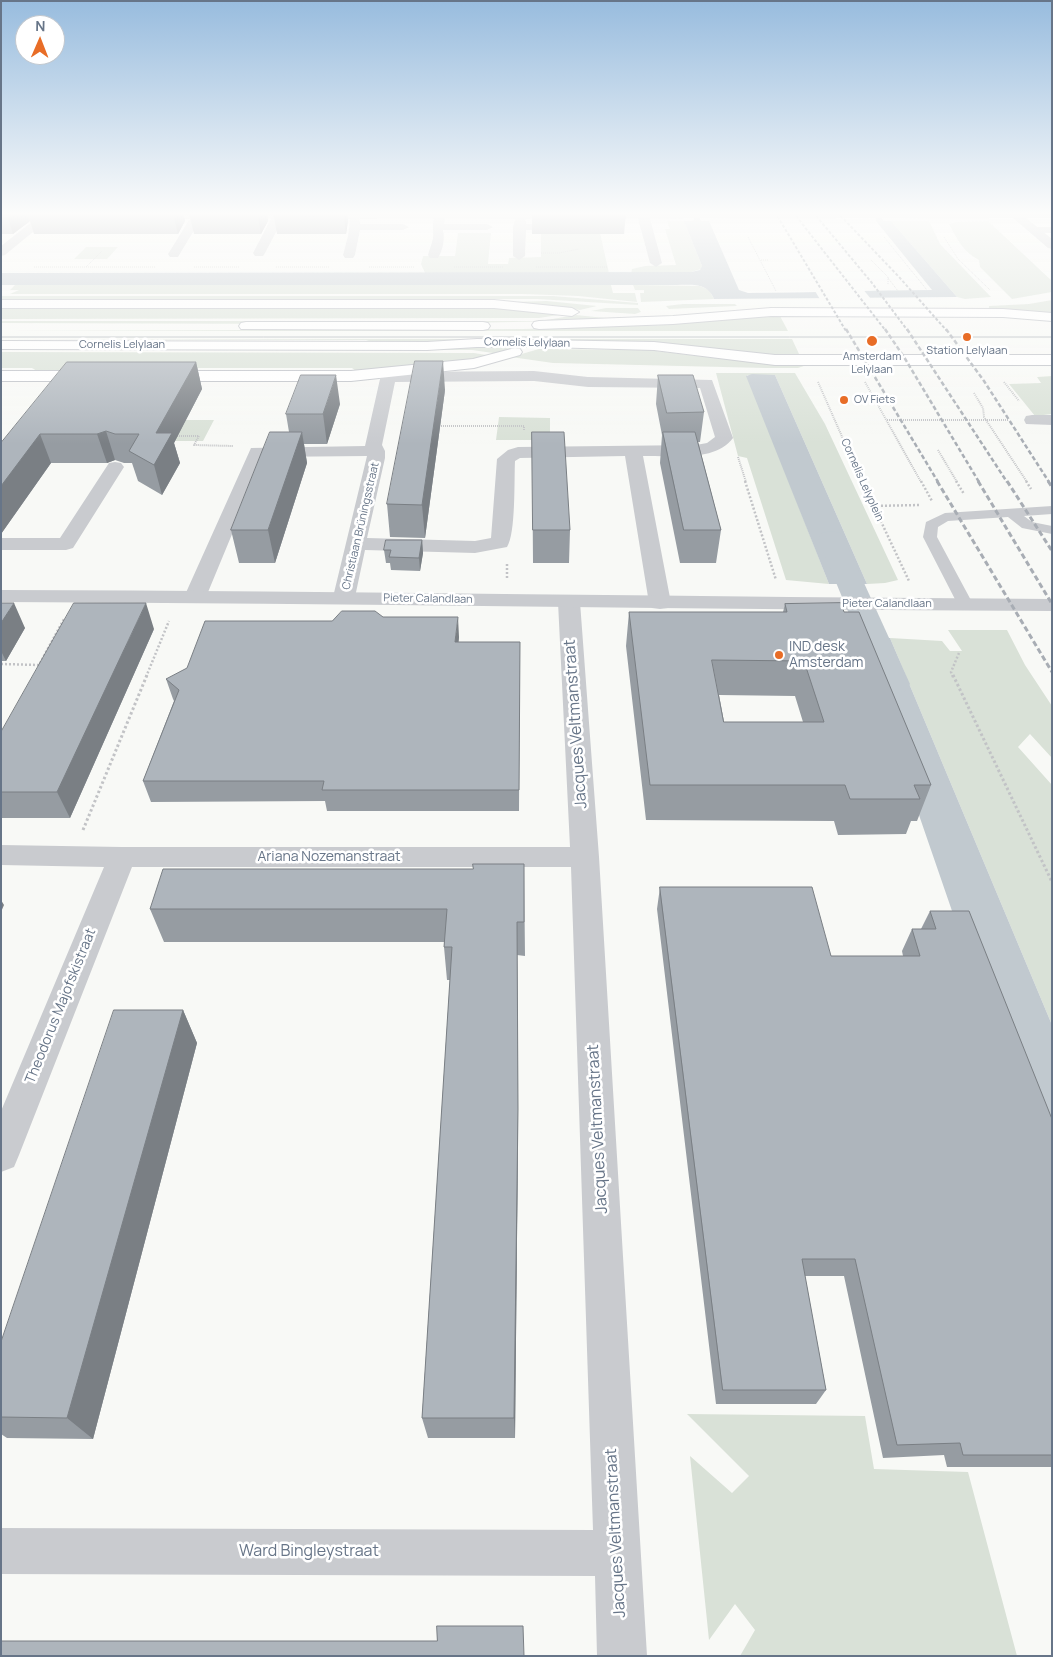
<!DOCTYPE html>
<meta charset="utf-8">
<style>
body{margin:0}
#map{position:relative;width:1053px;height:1657px;overflow:hidden;background:#f8f9f6;font-family:Manrope,sans-serif}
canvas{display:block}
.frame{position:absolute;inset:0;border:2px solid #677588;pointer-events:none}
.north{position:absolute;left:15px;top:15px;width:50px;height:50px;box-sizing:border-box;background:#fff;border:1px solid #c2c8cf;border-radius:50%;rotate:1deg;font-size:14px;font-weight:700;line-height:20px;text-align:center;color:#677588}
.north::after{content:'';display:block;margin:auto;width:18px;height:22px;background:#e86d27;clip-path:polygon(50% 0,100% 100%,50% 72%,0 100%)}
</style>
<div id="map">
<canvas width="1053" height="1657"></canvas>
<div class="frame"></div>
<div class="north">N</div>
</div>
<script>
const ctx = document.querySelector('canvas').getContext('2d');
ctx.lineJoin = 'round';
function fillPath(path, color) {
  ctx.fillStyle = color;
  ctx.fill(path, 'evenodd');
}
function strokePath(path, color, width, dash) {
  ctx.strokeStyle = color;
  ctx.lineWidth = width;
  ctx.lineCap = dash ? 'butt' : 'round';
  ctx.setLineDash(dash || []);
  ctx.stroke(path);
}
function drawText(font, color, halo, rows, align = 'center') {
  ctx.font = font + ' Manrope,sans-serif';
  ctx.lineWidth = 5;
  ctx.setLineDash([]);
  ctx.textBaseline = 'middle';
  ctx.strokeStyle = halo;
  ctx.fillStyle = color;
  for (const [text, x, y, turn = 0] of rows) {
    ctx.save();
    ctx.translate(x, y);
    ctx.rotate((+turn || 0) * Math.PI / 180);
    ctx.textAlign = isNaN(turn) ? turn : align;
    if (halo) ctx.strokeText(text, 0, 0);
    ctx.fillText(text, 0, 0);
    ctx.restore();
  }
}
fillPath(new Path2D(`
 M 667,221 L 684,221 L 702,266 L 701,269 L 688,273 L 631,273 L 632,269 L 645,266 L 676,265 L 665,229 L 670,229 Z
 M 891,221 L 929,221 L 940,244 L 991,297 L 965,299 L 957,297 Z
 M 988,221 L 1052,281 L 1052,292 L 1012,299 L 980,267 L 979,260 C 963,252 957,239 949,224 L 955,222 Z
 M 458,233 L 491,233 L 488,264 L 508,264 L 509,258 L 541,257 L 541,233 L 600,233 L 609,273 L 425,273 L 421,264 L 423,256 L 455,256 Z
 M 86,247 L 118,247 L 107,259 L 74,259 Z
 M 15,285 L 611,285 L 613,293 L 635,293 L 637,302 L 578,296 L 523,294 L 10,294 L 19,290 L 10,290 Z
 M 633,285 L 700,286 L 709,290 L 714,299 L 641,302 L 640,293 L 644,293 L 644,290 L 635,290 Z
 M 1,296 L 553,296 L 638,303 L 638,305 L 537,299 L 1,299 Z
 M 1052,300 L 1052,313 L 989,309 L 989,306 L 1029,304 Z
 M 547,301 L 597,306 L 580,310 L 508,302 Z
 M 683,304 L 735,304 L 737,306 L 669,309 L 666,306 Z
 M 1,306 L 477,306 L 565,314 L 539,318 L 1,319 Z
 M 606,308 L 638,308 L 641,312 L 635,314 L 591,311 Z
 M 576,315 L 615,319 C 411,327 206,323 1,323 L 1,321 L 540,321 Z
 M 780,316 L 788,331 L 1,331 L 523,329 L 664,325 L 742,317 Z
 M 1,339 L 792,339 L 800,356 L 781,356 L 661,343 L 624,341 L 478,341 L 377,344 L 366,340 Z
 M 531,346 L 500,354 L 472,350 L 1,350 L 1,348 Z
 M 539,349 L 648,350 L 749,362 L 804,366 L 798,368 L 766,368 L 553,363 L 511,357 Z
 M 1,352 L 474,353 L 493,356 L 484,359 L 356,371 L 352,368 L 98,368 L 98,362 L 74,362 L 71,366 L 76,372 L 37,371 L 32,368 L 1,368 Z
 M 716,373 L 795,373 L 825,424 L 898,580 L 885,583 L 867,584 L 775,375 L 747,375 L 829,584 L 786,580 L 747,458 L 738,456 Z
 M 1052,376 L 1052,414 L 1035,416 L 1009,384 L 1041,383 L 1037,377 Z
 M 499,417 L 550,418 L 550,440 L 496,440 Z
 M 123,420 L 214,420 L 203,441 L 109,441 Z
 M 948,630 L 1007,630 L 1025,665 L 1052,706 L 1052,758 L 1030,734 L 1018,747 L 1052,785 L 1052,1025 L 890,638 L 942,641 L 950,651 L 962,651 Z
 M 687,1414 L 865,1416 L 874,1469 L 968,1472 L 1017,1656 L 740,1656 L 755,1630 L 735,1604 L 709,1640 L 690,1456 L 732,1493 L 749,1476 Z`), '#d9e1d7');
fillPath(new Path2D(`
 M 697,212 L 701,221 L 709,221 L 739,290 L 748,293 C 810,293 871,290 932,290 L 876,221 L 876,212 L 884,221 L 891,221 L 957,297 L 714,299 C 707,282 692,285 676,285 L 1,285 L 1,273 L 691,272 L 700,270 L 702,266 L 684,221 L 693,221 Z
 M 752,374 L 775,375 L 867,584 L 829,584 L 746,376 Z
 M 858,638 L 890,638 L 1052,1025 L 1052,1181 L 961,937 Z`), '#c1c9cf');
fillPath(new Path2D(`
 M 862,288 L 871,299 L 821,301 L 815,291 Z`), '#f8f9f6');
fillPath(new Path2D(`
 M 831,531 L 840,533 L 844,539 L 910,684 L 905,691 L 894,694 L 883,691 L 878,684 L 818,539 L 822,533 Z`), '#c1c9cf');
const secondary = new Path2D(`
 M 1,300 L 494,300 L 572,308 L 579,312 L 572,316 L 494,308 L 1,308 Z
 M 771,308 L 1003,309 L 1052,313 L 1052,321 L 1003,317 L 771,316 L 673,324 L 539,329 L 534,328 L 532,325 L 534,322 L 539,321 L 673,316 Z
 M 246,322 L 483,322 L 488,323 L 490,326 L 488,329 L 483,330 L 241,329 L 239,326 L 241,323 Z
 M 477,339 L 654,342 L 775,355 L 1052,355 L 1052,365 L 775,365 L 654,350 L 546,347 L 477,347 L 427,350 L 1,349 L 1,341 L 427,342 Z
 M 515,348 L 520,349 L 522,352 L 520,355 L 474,368 L 351,381 L 163,381 L 158,379 L 155,376 L 158,373 L 163,371 L 351,371 L 473,359 Z
 M 1,371 L 92,371 L 97,373 L 100,376 L 97,379 L 92,381 L 1,381 Z`);
strokePath(secondary, '#bbbec4', 2);
strokePath(new Path2D(`
 M 748,237 L 776,291
 M 884,237 L 927,290
 M 944,237 L 958,259 L 990,290
 M 541,253 L 559,253 L 579,249
 M 761,260 L 769,260
 M 871,260 L 888,277 L 888,285
 M 34,267 L 155,267
 M 86,267 L 102,251
 M 194,267 L 240,267
 M 276,267 L 330,267
 M 369,267 L 415,267
 M 454,267 L 503,267
 M 536,267 L 608,267
 M 888,278 L 898,291`), '#c2c3c6', 1, [1, 1]);
strokePath(new Path2D(`
 M 818,382 L 862,482
 M 865,382 L 921,482
 M 1004,382 L 1019,401
 M 974,393 L 983,408 L 984,417 L 1027,482
 M 887,420 L 1009,420
 M 437,426 L 524,426 L 524,431
 M 175,436 L 199,436 L 194,445 L 233,446
 M 938,450 L 957,482
 M 738,457 L 746,482`), '#c2c3c6', 2, [1, 1]);
strokePath(new Path2D(`
 M 745,481 L 776,580
 M 862,481 L 909,581
 M 921,481 L 932,501
 M 956,481 L 964,494
 M 1026,481 L 1031,489
 M 873,506 L 920,505
 M 507,564 L 507,578
 M 1,664 L 39,665 L 64,619
 M 146,677 L 169,621
 M 953,677 L 951,672 L 959,653`), '#c2c3c6', 2.5, [2, 2]);
strokePath(new Path2D(`
 M 953,675 L 1052,882
 M 83,830 L 147,675`), '#c2c3c6', 3, [2.5, 2.5]);
fillPath(new Path2D(`
 M 1033,227 L 1052,227 L 1052,233 L 1030,232 L 1029,230 Z
 M 1052,506 L 1052,514 L 1024,516 L 1032,522 L 1052,526 L 1052,534 L 1022,528 L 1008,517 L 948,521 L 938,527 L 937,537 L 973,604 L 971,607 L 959,607 L 923,537 L 926,522 L 945,513 Z`), '#c9cbcf');
fillPath(new Path2D(`
 M 1032,415 L 1052,415 L 1052,425 L 1026,424 L 1024,420 L 1026,416 Z`), '#c9cbcf');
fillPath(new Path2D(`
 M 194,212 L 205,212 L 178,257 L 170,257 L 168,254 Z
 M 277,212 L 283,213 L 285,215 L 265,253 L 263,256 L 255,256 L 253,253 L 273,215 Z
 M 442,212 L 446,215 L 444,224 L 487,224 L 493,227 L 487,230 L 443,230 C 445,239 443,250 438,258 L 430,258 L 428,255 C 429,250 432,244 433,238 C 434,228 431,222 436,213 Z
 M 645,212 L 649,215 L 662,263 L 656,267 L 650,263 L 637,215 L 639,213 Z
 M 1014,212 L 1020,213 L 1052,239 L 1052,249 L 1048,248 L 1012,217 L 1010,215 Z
 M 46,213 L 50,214 L 52,216 L 50,218 L 5,255 L 1,256 L 1,246 L 42,214 Z
 M 351,213 L 359,213 L 360,224 L 403,224 L 409,227 L 403,230 L 360,230 L 355,255 L 353,258 L 345,258 L 343,255 L 348,236 Z
 M 517,213 L 525,213 L 526,224 L 570,224 L 576,227 L 570,230 L 526,230 L 525,256 L 519,260 L 513,256 L 513,227 Z
 M 380,368 L 391,372 L 534,371 L 588,377 L 712,380 L 733,438 C 715,463 669,455 643,456 L 671,603 L 668,608 L 660,609 L 652,608 L 649,603 L 625,456 L 520,458 L 515,461 C 514,479 516,534 507,547 L 475,553 L 365,550 L 355,597 L 352,602 L 344,603 L 336,602 L 333,597 L 367,456 L 264,457 L 206,597 L 203,602 L 195,603 L 187,602 L 184,597 L 251,448 L 365,446 L 380,379 L 372,373 L 375,370 ZM 534,381 L 588,387 L 700,388 L 715,437 L 707,443 L 696,445 L 518,447 L 508,450 L 497,459 L 491,538 L 475,541 L 367,538 L 385,458 L 385,451 L 382,445 L 395,382 Z
 M 115,462 L 121,463 L 124,467 L 73,548 L 66,550 L 1,550 L 1,538 L 60,538 L 109,463 Z
 M 569,596 L 577,597 L 580,602 L 599,857 L 647,1656 L 597,1656 L 595,1576 L 1,1574 L 1,1528 L 593,1530 L 571,867 L 132,867 L 19,1155 L 14,1167 L 1,1172 L 1,1111 L 104,867 L 1,865 L 1,845 L 122,847 L 570,847 L 558,602 L 561,597 Z`), '#c9cbcf');
fillPath(new Path2D(`
 M 1052,212 L 1052,218 L 146,219 L 140,216 L 146,213 Z
 M 1,590 C 351,591 702,597 1052,599 L 1052,611 C 702,610 351,603 1,602 Z`), '#c9cbcf');
fillPath(secondary, '#fff');
strokePath(new Path2D(`
 M 1,337 L 1052,337`), '#a8adb4', 1);
strokePath(new Path2D(`
 M 775,212 L 846,331
 M 793,212 L 886,331
 M 813,212 L 872,283 L 908,331
 M 837,212 L 900,278 L 947,331`), '#a8adb4', 2, [3, 2]);
strokePath(new Path2D(`
 M 846,329 L 938,482
 M 885,329 L 904,357 L 979,482
 M 907,329 L 1007,482
 M 946,329 L 984,381 L 1049,482`), '#a8adb4', 2.5, [4.5, 2.5]);
strokePath(new Path2D(`
 M 937,481 L 1052,672
 M 978,481 L 1052,604
 M 1007,481 L 1052,551
 M 1048,481 L 1052,487`), '#a8adb4', 3, [5.5, 3]);
fillPath(new Path2D(`
 M 1,212 L 27,212 L 28,213 L 183,212 L 185,221 L 178,234 L 34,234 L 30,221 L 13,234 L 1,234 Z
 M 199,212 L 267,212 L 268,221 L 261,234 L 194,234 L 190,217 L 200,214 Z
 M 282,212 L 347,212 L 348,221 L 346,234 L 277,234 L 274,217 L 282,214 Z
 M 532,213 L 626,214 L 624,234 L 532,234 Z
 M 196,362 L 202,389 L 174,443 L 180,463 L 162,495 L 138,481 L 132,463 L 124,463 L 115,460 L 107,463 L 51,463 L 1,534 L 1,443 Z
 M 658,375 L 704,412 L 700,442 L 698,442 L 721,530 L 716,563 L 680,563 L 660,463 L 662,435 L 656,404 Z
 M 445,390 L 425,538 L 390,537 L 387,504 Z
 M 340,404 L 327,444 L 304,444 L 307,463 L 275,563 L 239,563 L 231,530 L 289,432 L 286,414 Z
 M 532,432 L 570,530 L 569,563 L 533,563 Z
 M 422,540 L 423,553 L 420,571 L 391,570 L 390,563 L 386,563 L 384,550 Z
 M 1,603 L 25,628 L 6,661 L 1,661 Z
 M 785,604 L 844,612 L 931,785 L 917,821 L 911,821 L 906,834 L 838,835 L 834,821 L 646,820 L 626,646 L 629,612 L 783,612 ZM 719,695 L 795,696 L 803,722 L 724,722 Z
 M 383,617 L 459,637 L 458,642 L 520,642 L 519,811 L 327,811 L 325,801 L 151,802 L 143,781 L 174,701 L 173,699 L 166,679 L 332,621 Z
 M 154,629 L 70,818 L 1,818 L 1,732 Z
 M 524,864 L 525,956 L 517,955 L 518,1139 L 515,1438 L 428,1438 L 422,1418 L 450,980 L 447,980 L 444,947 L 444,942 L 164,942 L 150,909 L 473,869 Z
 M 660,887 L 831,956 L 903,956 L 902,951 L 912,929 L 921,929 L 930,911 L 1052,1119 L 1052,1467 L 947,1467 L 944,1455 L 883,1458 L 844,1276 L 805,1276 L 826,1390 L 816,1404 L 716,1404 L 657,909 Z
 M 183,1010 L 197,1043 L 93,1439 L 7,1438 L 1,1434 L 1,1342 Z`), '#969ca2');
fillPath(new Path2D(`
 M 17,212 L 27,212 L 30,221 L 13,234 L 8,218 Z
 M 174,212 L 183,212 L 185,221 L 178,234 L 173,214 Z
 M 260,212 L 267,212 L 268,221 L 261,234 L 258,217 Z
 M 345,212 L 347,212 L 348,221 L 346,234 L 344,216 Z
 M 443,361 L 445,390 L 425,538 L 422,505 Z
 M 196,362 L 202,389 L 174,443 L 180,463 L 162,495 L 154,465 L 156,433 Z
 M 336,375 L 340,404 L 327,444 L 323,414 Z
 M 106,431 L 115,460 L 107,463 L 97,434 Z
 M 302,432 L 307,463 L 275,563 L 268,530 Z
 M 40,434 L 51,463 L 1,534 L 1,486 Z
 M 422,540 L 423,553 L 420,571 L 419,558 Z
 M 14,603 L 25,628 L 6,661 L 1,651 L 1,623 Z
 M 146,603 L 154,629 L 70,818 L 57,792 Z
 M 458,617 L 459,637 L 457,662 L 455,642 Z
 M 1,900 L 4,905 L 1,912 Z
 M 517,922 L 518,1139 L 515,1438 L 514,1418 Z
 M 183,1010 L 197,1043 L 93,1439 L 67,1418 Z`), '#7a7f84');
const building = new Path2D(`
 M 1,212 L 17,212 L 8,218 L 1,218 Z
 M 28,212 L 174,212 L 173,214 L 27,213 Z
 M 238,212 L 260,212 L 258,217 L 190,217 L 191,214 L 234,214 Z
 M 323,212 L 345,212 L 344,216 L 274,217 L 275,214 L 319,214 Z
 M 533,212 L 625,212 L 626,214 L 532,213 Z
 M 415,361 L 443,361 L 422,505 L 387,504 Z
 M 67,362 L 196,362 L 156,433 L 172,433 L 154,465 L 129,451 L 139,434 L 115,434 L 106,431 L 97,434 L 40,434 L 1,486 L 1,443 Z
 M 301,375 L 336,375 L 323,414 L 286,414 Z
 M 658,375 L 693,375 L 704,412 L 667,413 Z
 M 270,432 L 302,432 L 268,530 L 231,530 Z
 M 532,432 L 564,432 L 570,530 L 533,530 Z
 M 663,432 L 695,432 L 721,530 L 684,530 Z
 M 386,540 L 422,540 L 419,558 L 389,557 L 391,550 L 384,550 Z
 M 1,603 L 14,603 L 1,623 Z
 M 74,603 L 146,603 L 57,792 L 1,792 L 1,732 Z
 M 841,603 L 844,612 L 859,612 L 931,785 L 914,785 L 920,799 L 850,799 L 845,785 L 650,785 L 629,612 L 787,612 L 785,604 ZM 712,660 L 804,661 L 824,722 L 724,722 Z
 M 342,611 L 375,611 L 383,617 L 458,617 L 455,642 L 520,642 L 519,790 L 322,790 L 324,781 L 143,781 L 179,690 L 166,679 L 187,668 L 205,621 L 332,621 Z
 M 473,864 L 524,864 L 524,922 L 517,922 L 518,1109 L 514,1418 L 422,1418 L 452,947 L 444,947 L 447,909 L 150,909 L 163,869 L 473,869 Z
 M 660,887 L 812,887 L 831,956 L 920,956 L 912,929 L 936,929 L 930,911 L 969,911 L 1052,1119 L 1052,1455 L 963,1455 L 960,1443 L 897,1445 L 855,1259 L 802,1259 L 826,1390 L 723,1390 Z
 M 114,1010 L 183,1010 L 67,1418 L 1,1417 L 1,1342 Z
 M 437,1626 L 523,1626 L 524,1656 L 1,1656 L 1,1641 L 437,1641 Z`);
fillPath(building, '#aeb5bc');
strokePath(building, '#7a7f84', 1);
const sky = ctx.createLinearGradient(0, 0, 0, 444);
sky.addColorStop(0, '#98bcde');
sky.addColorStop(0.48, '#fcfcfb');
sky.addColorStop(1, '#fcfcfb00');
ctx.fillStyle = sky;
ctx.fillRect(0, 0, 1053, 444);
for (const [x, y, r, color] of [
 [967,337,5,"#e86d27"],
 [872,341,6,"#e86d27"],
 [844,400,5,"#e86d27"],
 [779,655,5,"#e86d27"]
]) {
  const dot = new Path2D();
  dot.arc(x, y, r, 0, 2 * Math.PI);
  ctx.fillStyle = color;
  ctx.fill(dot);
  strokePath(dot, '#fff', 2);
}
drawText('11px', '#677588', '#fff', [
 ["Cornelis Lelylaan",527,343,1],
 ["Cornelis Lelylaan",122,345],
 ["Cornelis Lelyplein",862,480,66],
 ["Christiaan Brüningsstraat",361,526,-77],
 ["Pieter Calandlaan",428,599,1],
 ["Pieter Calandlaan",887,604]
]);
drawText('11px', '#677588', '#fff', [
 ["Station Lelylaan",967,351],
 ["Amsterdam",872,357],
 ["Lelylaan",872,370],
 ["OV Fiets",854,400,"left"]
]);
drawText('14px', '#677588', '#fff', [
 ["IND desk",789,647],
 ["Amsterdam",789,663]
], 'left');
drawText('14px', '#677588', '#fff', [
 ["Ariana Nozemanstraat",329,857],
 ["Theodorus Majofskistraat",61,1006,-68]
]);
drawText('16px', '#677588', '#fff', [
 ["Jacques Veltmanstraat",576,724,-94],
 ["Jacques Veltmanstraat",598,1129,-93],
 ["Jacques Veltmanstraat",616,1533,-93],
 ["Ward Bingleystraat",309,1552]
]);
</script>
